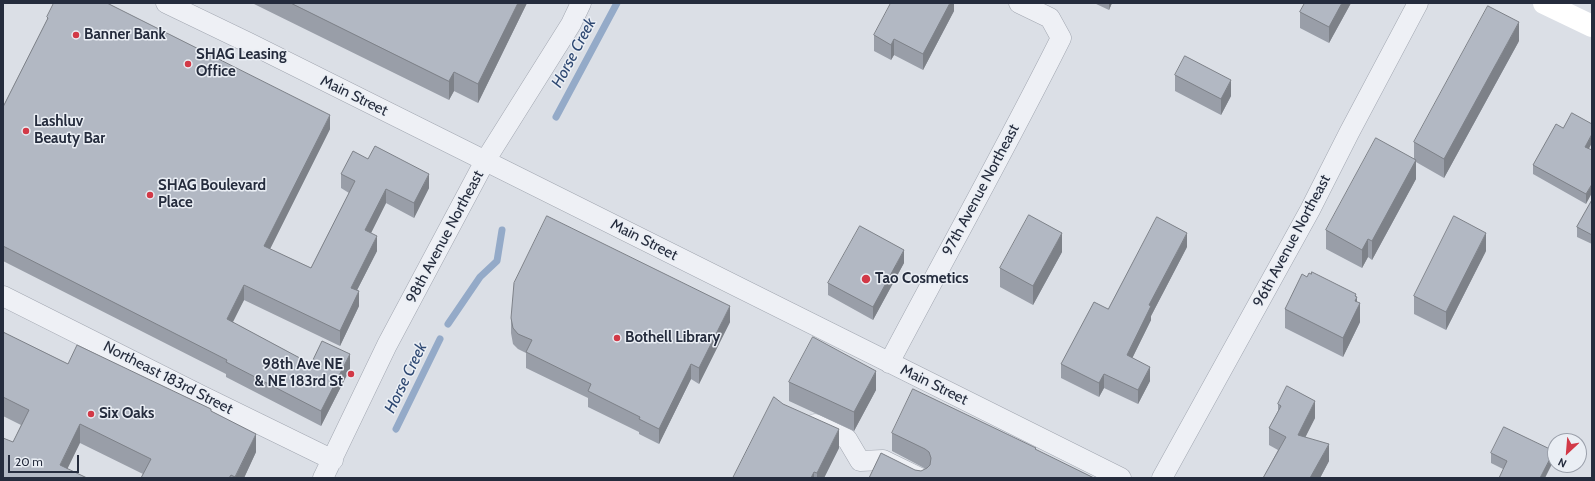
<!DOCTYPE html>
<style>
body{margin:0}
#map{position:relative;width:1595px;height:481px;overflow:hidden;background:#dbdfe6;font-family:Cabin,sans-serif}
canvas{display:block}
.frame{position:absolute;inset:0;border:4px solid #252c3d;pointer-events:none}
.north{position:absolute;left:1547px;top:433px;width:40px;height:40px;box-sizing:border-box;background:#eaeef4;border:1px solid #9ba0ab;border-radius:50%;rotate:206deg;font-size:11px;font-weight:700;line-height:16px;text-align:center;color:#252c3d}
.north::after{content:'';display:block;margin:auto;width:14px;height:18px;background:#d23947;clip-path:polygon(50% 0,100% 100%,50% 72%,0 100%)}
.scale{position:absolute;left:8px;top:455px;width:71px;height:18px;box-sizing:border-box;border:2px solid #252c3d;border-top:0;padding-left:5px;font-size:12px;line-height:14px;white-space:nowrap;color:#252c3d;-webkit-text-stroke:3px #eaeef4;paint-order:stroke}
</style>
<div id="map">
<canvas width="1595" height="481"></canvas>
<div class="frame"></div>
<div class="north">N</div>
<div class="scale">20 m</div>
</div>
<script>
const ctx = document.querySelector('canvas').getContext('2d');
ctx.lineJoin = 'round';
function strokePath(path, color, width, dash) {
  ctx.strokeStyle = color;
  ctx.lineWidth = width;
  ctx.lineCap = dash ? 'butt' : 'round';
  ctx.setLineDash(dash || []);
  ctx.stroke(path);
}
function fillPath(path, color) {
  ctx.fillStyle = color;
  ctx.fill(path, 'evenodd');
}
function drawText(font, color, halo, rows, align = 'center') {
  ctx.font = font + ' Cabin,sans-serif';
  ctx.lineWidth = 3;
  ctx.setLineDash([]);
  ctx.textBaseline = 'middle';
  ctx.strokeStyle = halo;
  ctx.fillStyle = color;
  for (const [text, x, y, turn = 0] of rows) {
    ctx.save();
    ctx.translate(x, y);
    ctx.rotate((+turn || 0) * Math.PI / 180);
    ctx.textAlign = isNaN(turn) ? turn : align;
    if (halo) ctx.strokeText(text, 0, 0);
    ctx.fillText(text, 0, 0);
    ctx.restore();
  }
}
strokePath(new Path2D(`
 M 556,117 L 617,3
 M 448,324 L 480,277 L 497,261 L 502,230
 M 396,429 L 440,339`), '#94aac8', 7);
const street = new Path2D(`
 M 166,3 L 249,43 L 1121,478
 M 3,296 L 200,395 L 333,460
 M 889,363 C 946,255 1006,148 1061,38 L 1050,18 L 1019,3
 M 815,424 L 847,439 L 860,461 L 883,460 L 920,478
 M 323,478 L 387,345 L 485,161 L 571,24 L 581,3
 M 1162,478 L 1310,210 L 1349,133 L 1418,3`);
strokePath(street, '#a1a6b0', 21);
strokePath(street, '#eef0f5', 20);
strokePath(new Path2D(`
 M 1544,3 L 1592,26`), '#fff', 22);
fillPath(new Path2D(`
 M 252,3 L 527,3 L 478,103 L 454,91 L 449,100 Z
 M 954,3 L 954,11 L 923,70 L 894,55 L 891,60 L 874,51 L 874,35 Z
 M 1094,3 L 1112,3 L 1109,10 Z
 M 1351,3 L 1329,43 L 1300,28 L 1300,12 Z
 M 47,17 L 330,129 L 270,249 L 311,268 L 349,193 L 341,188 L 341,174 L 368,159 L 429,188 L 414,218 L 386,203 L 371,233 L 377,251 L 357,290 L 359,306 L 340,346 L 244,300 L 232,322 L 311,364 L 350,369 L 321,426 L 226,377 L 226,374 L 3,261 L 3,107 L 47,20 Z
 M 1519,41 L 1444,178 L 1416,162 L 1416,179 L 1372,260 L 1368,257 L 1362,268 L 1326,249 L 1326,230 L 1414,159 L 1414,142 Z
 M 1175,75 L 1231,96 L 1221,115 L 1175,91 Z
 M 1589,149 L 1586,204 L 1533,174 L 1533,165 Z
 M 1592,200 L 1592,244 L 1577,237 L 1577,227 Z
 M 1187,247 L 1151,316 L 1151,320 L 1132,358 L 1150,381 L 1138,404 L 1104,388 L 1099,397 L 1061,378 L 1061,364 L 1108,309 Z
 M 1486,251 L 1446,330 L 1414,314 L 1414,296 Z
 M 1062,252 L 1033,305 L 1000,287 L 1000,268 Z
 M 904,263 L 873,320 L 828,295 L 828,283 Z
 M 1307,277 L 1356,296 L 1360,322 L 1343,357 L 1285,328 L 1285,309 Z
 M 511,318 L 730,322 L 699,384 L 691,379 L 659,444 L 639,434 L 639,432 L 588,407 L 588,398 L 526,368 L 526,353 L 518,349 L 513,344 L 511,333 Z
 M 3,332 L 68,364 L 211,411 L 256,452 L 244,478 L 141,478 L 143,474 L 80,443 L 13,442 L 21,425 L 3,416 Z
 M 789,382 L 876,390 L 854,431 L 789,401 Z
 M 1278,404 L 1315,418 L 1305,437 L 1329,461 L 1320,478 L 1263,478 L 1278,450 L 1269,445 L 1269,428 L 1278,411 Z
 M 892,433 L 1036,450 L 1094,478 L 869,478 L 915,470 L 921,471 L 926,469 L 892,451 Z
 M 839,448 L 824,478 L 733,478 Z
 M 1491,453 L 1554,460 L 1503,469 L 1491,463 Z`), '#999ea8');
fillPath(new Path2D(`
 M 518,3 L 527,3 L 478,103 L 478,84 Z
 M 950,3 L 954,3 L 954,11 L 923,70 L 923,54 Z
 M 1109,3 L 1112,3 L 1109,10 Z
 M 1342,3 L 1351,3 L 1329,43 L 1329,27 Z
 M 1519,22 L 1519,41 L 1444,178 L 1444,159 Z
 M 894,39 L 894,55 L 891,60 L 891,45 Z
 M 454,72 L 454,91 L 449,100 L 449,81 Z
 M 1231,80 L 1231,96 L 1221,115 L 1221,99 Z
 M 330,115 L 330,129 L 264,261 L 264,246 Z
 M 1592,134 L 1592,143 L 1585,156 L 1585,147 Z
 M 1416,160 L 1416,179 L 1372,260 L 1372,241 Z
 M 429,174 L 429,188 L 414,218 L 414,203 Z
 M 1592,184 L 1592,193 L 1586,204 L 1586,194 Z
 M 386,189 L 386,203 L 365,245 L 365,230 Z
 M 1062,233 L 1062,252 L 1033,305 L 1033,286 Z
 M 1187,233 L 1187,247 L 1151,316 L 1151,320 L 1127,369 L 1127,355 L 1149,305 Z
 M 1486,233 L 1486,251 L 1446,330 L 1446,312 Z
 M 377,236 L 377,251 L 351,302 L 351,288 Z
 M 1368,239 L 1368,257 L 1362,268 L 1362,250 Z
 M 904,250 L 904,263 L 873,320 L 873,307 Z
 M 244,285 L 244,300 L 227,334 L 227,319 Z
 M 359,291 L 359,306 L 340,346 L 340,331 Z
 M 1356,294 L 1356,299 L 1357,297 L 1357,309 L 1360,303 L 1360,322 L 1343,357 L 1343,338 Z
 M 730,306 L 730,322 L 699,384 L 699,368 Z
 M 350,354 L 350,369 L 321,426 L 321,411 Z
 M 691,364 L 691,379 L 659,444 L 659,429 Z
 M 1150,367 L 1150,381 L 1138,404 L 1138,390 Z
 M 876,371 L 876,390 L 854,431 L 854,412 Z
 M 1104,374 L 1104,388 L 1099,397 L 1099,383 Z
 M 1315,401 L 1315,418 L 1298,452 L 1298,435 Z
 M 80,424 L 80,443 L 63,478 L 60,465 Z
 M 839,429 L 839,448 L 824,478 L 817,478 L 817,473 Z
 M 256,434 L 256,452 L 244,478 L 235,478 Z
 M 1329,444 L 1329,461 L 1320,478 L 1310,478 Z
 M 1554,451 L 1554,460 L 1545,478 L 1540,478 Z
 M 814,472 L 814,478 L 811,478 Z`), '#7d8188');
const building = new Path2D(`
 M 54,3 L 107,3 L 330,115 L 264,246 L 311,268 L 355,181 L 341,174 L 353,151 L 368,159 L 375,146 L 429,174 L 414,203 L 386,189 L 365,230 L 377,236 L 351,288 L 359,291 L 340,331 L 244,285 L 227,319 L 311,364 L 322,341 L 350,354 L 321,411 L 226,362 L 227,360 L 3,246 L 3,107 L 48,18 L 47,17 Z
 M 291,3 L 518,3 L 478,84 L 454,72 L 449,81 Z
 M 891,3 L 950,3 L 923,54 L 894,39 L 891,45 L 874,35 Z
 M 1305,3 L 1342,3 L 1329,27 L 1300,12 Z
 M 1488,6 L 1519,22 L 1444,159 L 1414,142 Z
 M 1185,56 L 1231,80 L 1221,99 L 1175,75 Z
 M 1572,113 L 1592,124 L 1592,134 L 1585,147 L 1592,150 L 1592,184 L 1586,194 L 1533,165 L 1556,124 L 1563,128 Z
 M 1376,138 L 1416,160 L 1372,241 L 1368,239 L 1362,250 L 1326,230 Z
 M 1592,200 L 1592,235 L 1577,227 Z
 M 1029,215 L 1062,233 L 1033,286 L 1000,268 Z
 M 547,216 L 730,306 L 699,368 L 691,364 L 659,429 L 639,419 L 640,417 L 588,391 L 591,384 L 526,352 L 532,340 L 518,334 L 513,328 L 511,318 L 514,283 Z
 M 1454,216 L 1486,233 L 1446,312 L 1414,296 Z
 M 1157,217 L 1187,233 L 1149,305 L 1151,306 L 1127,355 L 1150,367 L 1138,390 L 1104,374 L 1099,383 L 1061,364 L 1094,302 L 1108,309 Z
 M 860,226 L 904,250 L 873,307 L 828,283 Z
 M 1312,272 L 1356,294 L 1355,296 L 1357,297 L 1355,301 L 1360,303 L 1343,338 L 1285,309 L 1302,274 L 1307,277 L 1309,273 L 1311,274 Z
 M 3,332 L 68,364 L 77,345 L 211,409 L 211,411 L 256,434 L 235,477 L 231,475 L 229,478 L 141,478 L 151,459 L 80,424 L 60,465 L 87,478 L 3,478 L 3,438 L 13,442 L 29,410 L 3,397 Z
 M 813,337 L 876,371 L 854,412 L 789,382 Z
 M 1287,386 L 1315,401 L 1298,435 L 1329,444 L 1310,478 L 1263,478 L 1286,437 L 1269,428 L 1281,406 L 1278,404 Z
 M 913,389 L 1036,448 L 1035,449 L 1094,478 L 869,478 L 881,453 L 915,470 L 921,471 L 927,468 L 930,465 L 931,458 L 929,452 L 925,449 L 892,433 Z
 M 774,397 L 783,404 L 839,429 L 817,473 L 814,472 L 811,478 L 733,478 Z
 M 1504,427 L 1554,451 L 1540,478 L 1499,478 L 1507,461 L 1491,453 Z`);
fillPath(building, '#b2b8c3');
strokePath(building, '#7d8188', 1);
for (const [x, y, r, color] of [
 [76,35,4,"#d23947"],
 [188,64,4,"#d23947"],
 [26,131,4,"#d23947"],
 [150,195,4,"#d23947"],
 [866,279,5,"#d23947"],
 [617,338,4,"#d23947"],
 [351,374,4,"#d23947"],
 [91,414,4,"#d23947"]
]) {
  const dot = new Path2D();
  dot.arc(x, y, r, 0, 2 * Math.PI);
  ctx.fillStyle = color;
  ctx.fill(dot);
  strokePath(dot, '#eaeef4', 1.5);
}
drawText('bold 15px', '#252c3d', '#eaeef4', [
 ["Banner Bank",84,35],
 ["SHAG Leasing",196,55],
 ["Office",196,72],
 ["Lashluv",34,122],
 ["Beauty Bar",34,139],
 ["SHAG Boulevard",158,186],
 ["Place",158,203],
 ["Tao Cosmetics",875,279],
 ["Bothell Library",625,338],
 ["98th Ave NE",343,365,"right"],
 ["& NE 183rd St",343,382,"right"],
 ["Six Oaks",99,414]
], 'left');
drawText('15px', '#252c3d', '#eaeef4', [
 ["Main Street",354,96,26],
 ["97th Avenue Northeast",981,190,-62],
 ["98th Avenue Northeast",445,237,-62],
 ["Main Street",644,240,27],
 ["96th Avenue Northeast",1292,241,-62],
 ["Northeast 183rd Street",168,378,27],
 ["Main Street",934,385,26]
]);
drawText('italic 16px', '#2e4872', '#eaeef4', [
 ["Horse Creek",574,53,-62],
 ["Horse Creek",406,378,-64]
]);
</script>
